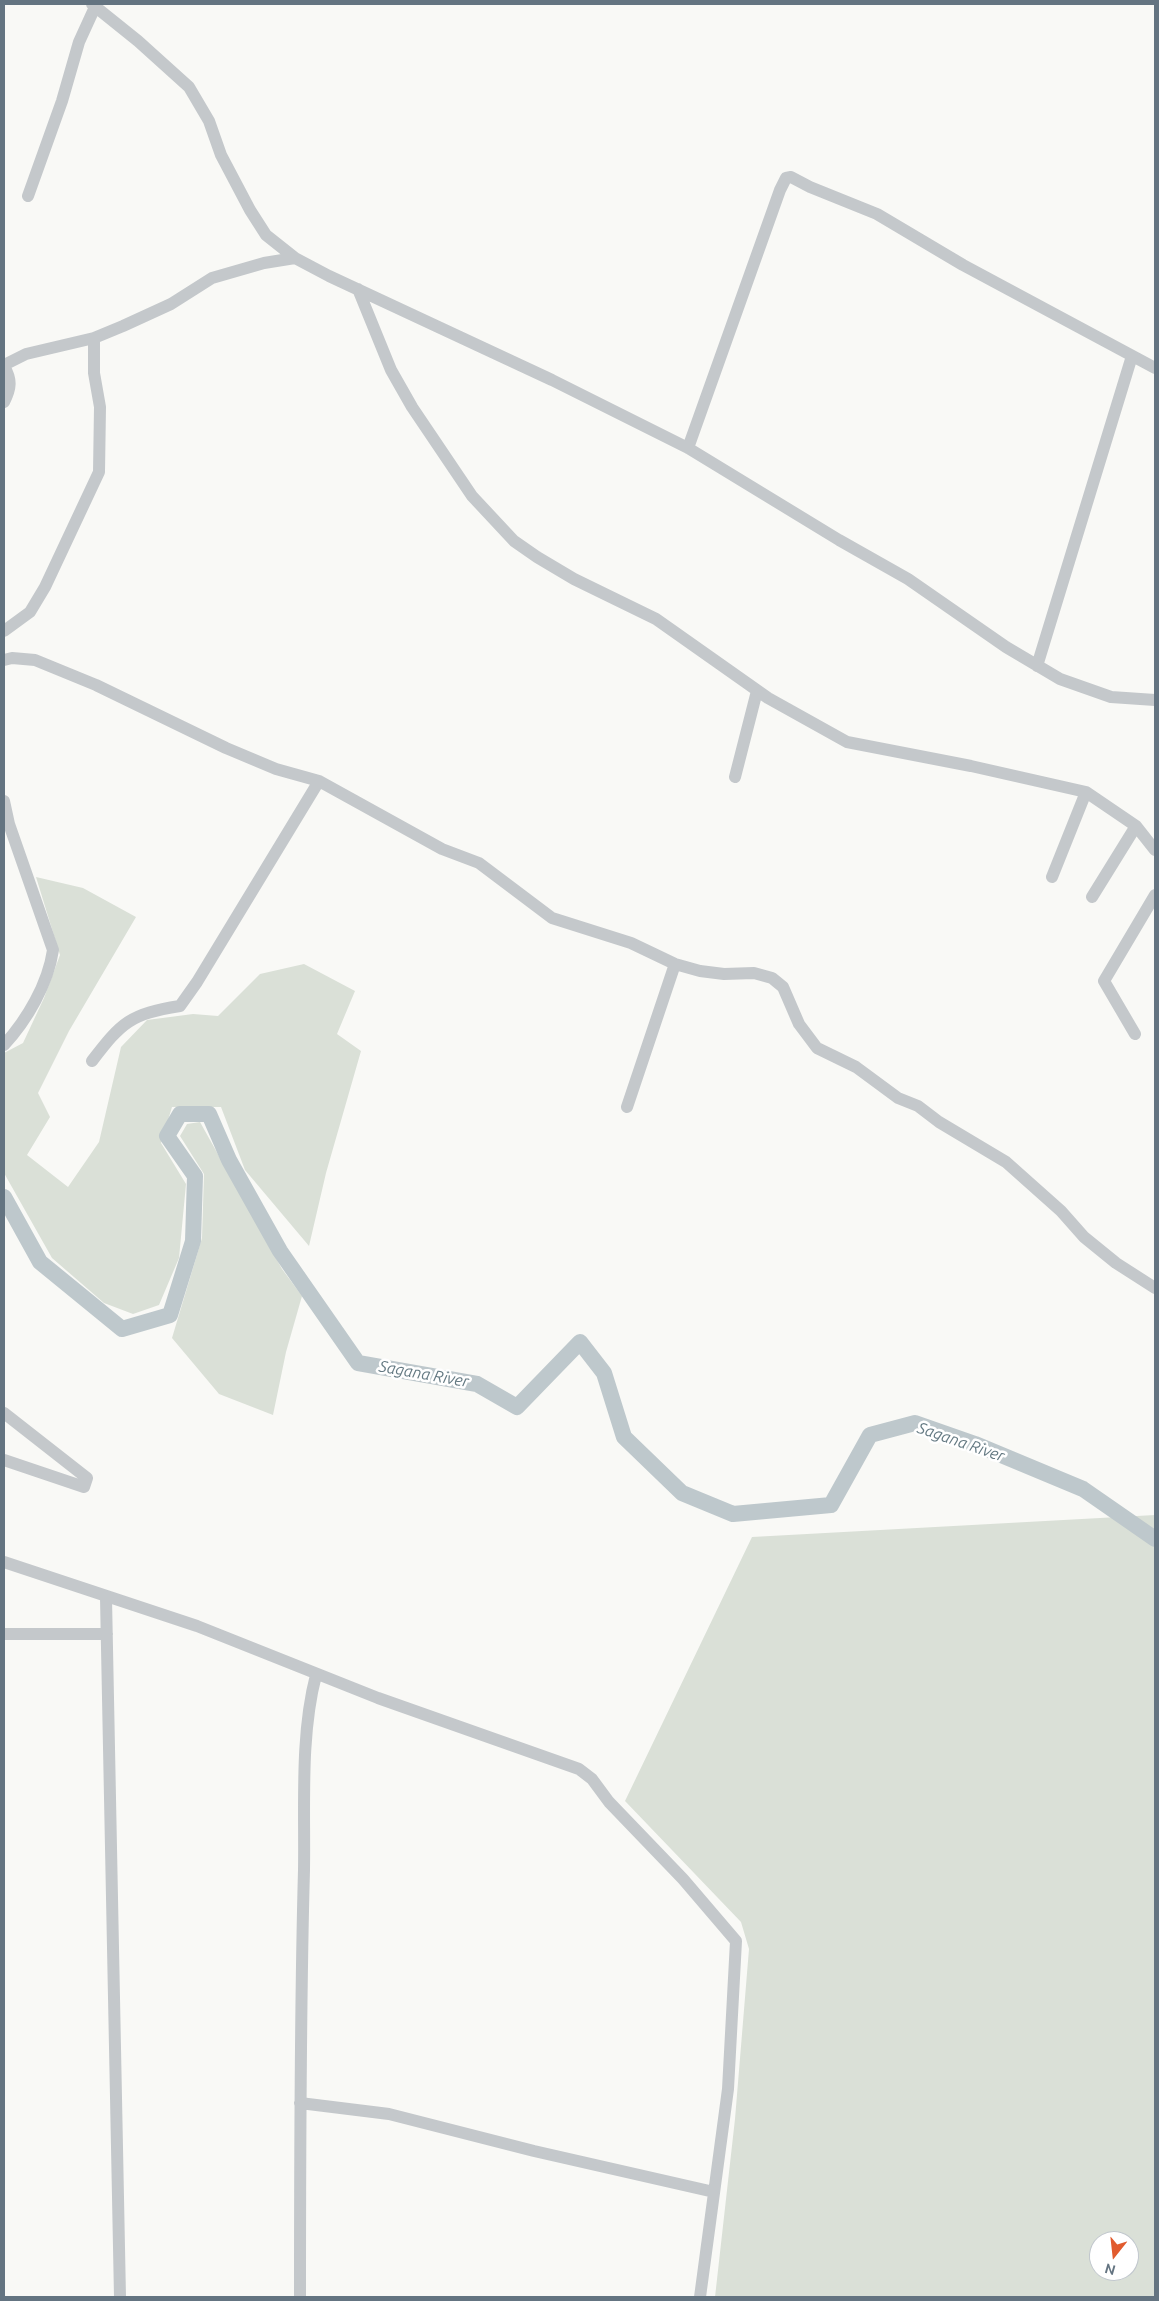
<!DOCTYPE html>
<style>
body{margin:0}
#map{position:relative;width:1159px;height:2301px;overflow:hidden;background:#f9f9f6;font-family:Ubuntu,sans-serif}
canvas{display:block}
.frame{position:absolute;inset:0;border:5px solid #647481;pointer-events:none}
.north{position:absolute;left:1089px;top:2231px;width:50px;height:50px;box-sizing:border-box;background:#fff;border:1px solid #c1c7cd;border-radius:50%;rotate:196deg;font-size:14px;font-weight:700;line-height:20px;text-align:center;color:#647481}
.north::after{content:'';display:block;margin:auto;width:18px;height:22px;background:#e15b2e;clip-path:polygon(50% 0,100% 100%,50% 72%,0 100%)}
</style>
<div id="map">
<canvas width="1159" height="2301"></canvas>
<div class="frame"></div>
<div class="north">N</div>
</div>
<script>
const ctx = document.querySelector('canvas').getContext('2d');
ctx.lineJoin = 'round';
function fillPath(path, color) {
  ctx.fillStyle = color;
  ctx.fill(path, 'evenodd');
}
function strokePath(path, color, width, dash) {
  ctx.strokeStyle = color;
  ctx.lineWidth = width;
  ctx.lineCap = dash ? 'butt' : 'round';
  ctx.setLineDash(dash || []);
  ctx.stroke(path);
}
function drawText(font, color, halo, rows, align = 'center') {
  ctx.font = font + ' Ubuntu,sans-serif';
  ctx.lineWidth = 5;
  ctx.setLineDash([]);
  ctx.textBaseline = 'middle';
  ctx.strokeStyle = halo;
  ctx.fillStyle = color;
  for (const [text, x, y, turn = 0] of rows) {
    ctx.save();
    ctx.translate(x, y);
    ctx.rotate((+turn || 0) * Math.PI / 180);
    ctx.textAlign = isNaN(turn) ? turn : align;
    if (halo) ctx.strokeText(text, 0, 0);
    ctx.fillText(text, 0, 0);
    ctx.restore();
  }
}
fillPath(new Path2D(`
 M 36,877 L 83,888 L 136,917 L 69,1031 L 38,1093 L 50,1117 L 27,1155 L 68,1187 L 99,1142 L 121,1047 L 147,1020 L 193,1014 L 218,1016 L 260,974 L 304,964 L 355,991 L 337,1034 L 361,1051 L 326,1173 L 309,1246 L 245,1170 L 221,1107 L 172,1107 L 161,1143 L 186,1184 L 179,1258 L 159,1305 L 133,1314 L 104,1303 L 52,1258 L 4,1173 L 4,1053 L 23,1043 L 44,998 L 60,955 Z
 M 200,1122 L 282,1269 L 302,1296 L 286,1352 L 273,1415 L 219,1394 L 172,1338 L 202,1238 L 204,1174 L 180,1136 L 187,1124 Z
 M 1155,1515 L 1155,2297 L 715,2297 L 735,2119 L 749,1949 L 741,1922 L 625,1801 L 752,1537 ZM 1099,2241 L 1129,2241 L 1129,2271 L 1099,2271 Z`), '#dae0d7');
strokePath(new Path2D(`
 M 4,1197 L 40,1262 L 122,1329 L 170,1315 L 193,1241 L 195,1176 L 167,1136 L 180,1114 L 209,1114 L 229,1160 L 280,1251 L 358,1363 L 477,1384 L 517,1407 L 580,1342 L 604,1373 L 624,1437 L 682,1493 L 733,1514 L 831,1505 L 870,1435 L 915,1423 L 975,1444 L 1083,1489 L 1155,1539`), '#bec8cc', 16);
strokePath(new Path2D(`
 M 92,4 L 138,41 L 189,87 L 209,121 L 221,155 L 250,210 L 266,235 L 295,258 L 329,276 L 552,380 L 688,448 L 839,540 L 908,579 L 1006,647 L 1060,679 L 1111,697 L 1155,700
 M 28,196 L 62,101 L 79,42 L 95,7
 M 358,289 L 391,370 L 412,407 L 472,496 L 514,541 L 537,557 L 574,579 L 656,619 L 768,698 L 847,742 L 971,766 L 1086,792 L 1136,826 L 1155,850
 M 4,365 L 26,354 L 94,338 L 123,326 L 171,304 L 212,278 L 264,263 L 295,258
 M 4,366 C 12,380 11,388 4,402
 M 688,448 L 780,190 L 786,178 L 791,177 L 810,187 L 877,214 L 963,265 L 1155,368
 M 4,631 L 30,612 L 45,587 L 99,472 L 100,407 L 94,373 L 94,338
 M 4,660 L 12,658 L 35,660 L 96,685 L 226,748 L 276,769 L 319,781 L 442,849 L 479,863 L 552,918 L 631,943 L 675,964 L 700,971 L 724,974 L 754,973 L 772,978 L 783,987 L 799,1024 L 817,1048 L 856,1067 L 898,1098 L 918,1106 L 939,1122 L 1006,1162 L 1061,1211 L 1084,1237 L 1116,1263 L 1155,1288
 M 1037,666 L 1132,356
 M 735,777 L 757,691
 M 4,801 L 9,824 L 53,950 C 48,984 27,1020 4,1045
 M 1052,877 L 1086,792
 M 1092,897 L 1136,826
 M 1135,1034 L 1104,981 L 1155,895
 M 92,1061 C 122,1022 130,1014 180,1006 L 197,982 L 319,781
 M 627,1107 L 675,964
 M 4,1413 L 87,1478 L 84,1487 L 4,1460
 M 4,1562 L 197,1626 L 378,1698 L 579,1769 L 592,1779 L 609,1802 L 683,1879 L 736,1941 L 728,2089 L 700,2297
 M 106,1598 L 120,2297
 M 4,1634 L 107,1634
 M 300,2103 L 389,2114 L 534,2151 L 714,2192
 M 300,2297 C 300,2155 300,2013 304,1870 C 305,1807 300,1736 316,1675`), '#c4c8cb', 12);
drawText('italic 16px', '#647982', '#fff', [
 ["Sagana River",424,1374,10],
 ["Sagana River",961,1442,19]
]);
</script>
